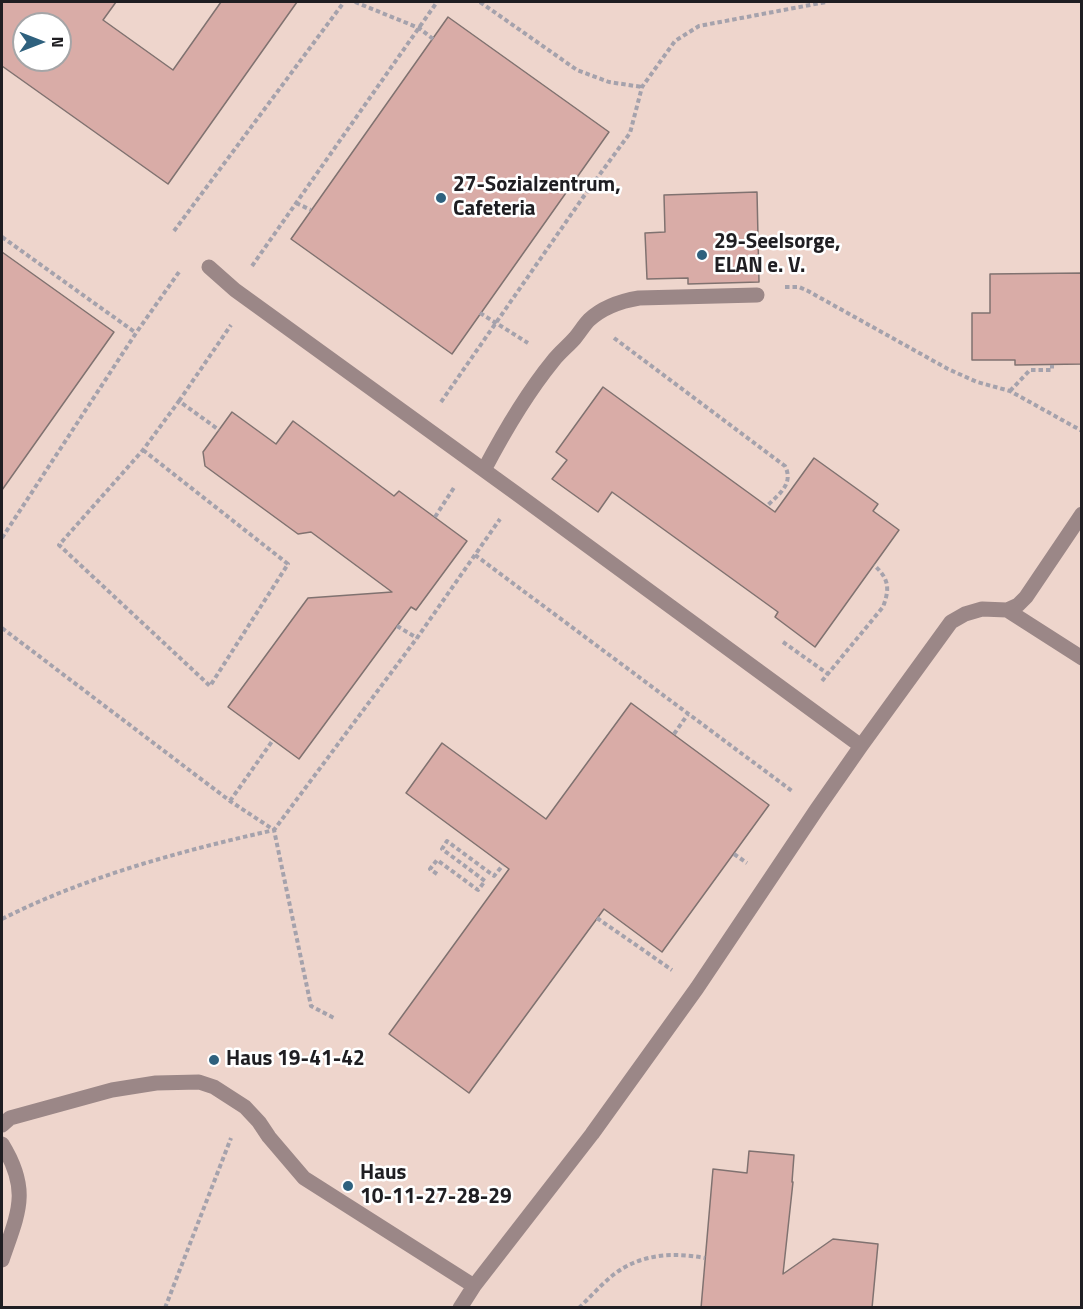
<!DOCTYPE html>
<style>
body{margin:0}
#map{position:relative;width:1083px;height:1309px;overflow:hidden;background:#e6e3ef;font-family:"Titillium Web",sans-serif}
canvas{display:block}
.frame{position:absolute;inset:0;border:3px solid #1f1e22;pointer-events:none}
.north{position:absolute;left:12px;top:12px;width:60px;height:60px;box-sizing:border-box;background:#fff;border:2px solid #a5a5a7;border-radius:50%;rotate:90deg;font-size:16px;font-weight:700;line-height:24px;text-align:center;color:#1f1e22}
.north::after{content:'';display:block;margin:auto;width:21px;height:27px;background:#2f617e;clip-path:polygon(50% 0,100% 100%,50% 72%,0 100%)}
</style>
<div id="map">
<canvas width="1083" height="1309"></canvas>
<div class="frame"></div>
<div class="north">N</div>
</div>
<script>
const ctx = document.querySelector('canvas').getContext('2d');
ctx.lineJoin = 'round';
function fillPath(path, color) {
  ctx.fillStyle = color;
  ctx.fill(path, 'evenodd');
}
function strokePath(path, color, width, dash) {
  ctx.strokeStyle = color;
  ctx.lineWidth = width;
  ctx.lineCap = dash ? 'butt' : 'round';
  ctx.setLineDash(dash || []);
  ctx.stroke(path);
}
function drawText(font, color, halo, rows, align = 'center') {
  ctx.font = font + ' "Titillium Web",sans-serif';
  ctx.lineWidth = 5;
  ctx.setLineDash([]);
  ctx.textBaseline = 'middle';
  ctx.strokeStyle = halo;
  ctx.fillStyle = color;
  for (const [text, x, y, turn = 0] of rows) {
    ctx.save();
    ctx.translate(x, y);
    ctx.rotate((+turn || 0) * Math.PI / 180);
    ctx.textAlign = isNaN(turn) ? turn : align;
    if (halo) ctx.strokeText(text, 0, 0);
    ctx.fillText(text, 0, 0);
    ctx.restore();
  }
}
fillPath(new Path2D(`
 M 2,2 L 1081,2 L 1081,1307 L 2,1307 ZM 24,24 L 60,24 L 60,60 L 24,60 Z`), '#eed5cc');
const building = new Path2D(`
 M 2,2 L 116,2 L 103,20 L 173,70 L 221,2 L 297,2 L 168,184 L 2,66 ZM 24,24 L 60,24 L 60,60 L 24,60 Z
 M 448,17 L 609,132 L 452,354 L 291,239 Z
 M 757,192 L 759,282 L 688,284 L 688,278 L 647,279 L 645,233 L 665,232 L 664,195 Z
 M 2,252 L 114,332 L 2,490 Z
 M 1082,273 L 1082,364 L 1015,365 L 1015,360 L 972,360 L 972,313 L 990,313 L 990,274 Z
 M 603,387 L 775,512 L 814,458 L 878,504 L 873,511 L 899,530 L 815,647 L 775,617 L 778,612 L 612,492 L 598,512 L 552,479 L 567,460 L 556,452 Z
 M 232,412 L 276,444 L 293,421 L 394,496 L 399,491 L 467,541 L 416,610 L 411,607 L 299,759 L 228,707 L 308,598 L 392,592 L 311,532 L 298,534 L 205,466 L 203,452 Z
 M 631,703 L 769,805 L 662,952 L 604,909 L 469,1093 L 389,1034 L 509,869 L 406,793 L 442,743 L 546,819 Z
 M 749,1151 L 794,1155 L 792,1182 L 793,1182 L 783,1274 L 833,1239 L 878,1244 L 872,1308 L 701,1308 L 713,1169 L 747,1173 Z`);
fillPath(building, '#d9aca7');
strokePath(building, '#807270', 1.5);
strokePath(new Path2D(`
 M 355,2 L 419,28 L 433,39
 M 480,2 L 577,70 L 609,82 L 642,87
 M 296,203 L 311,210
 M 174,231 L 344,2
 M 2,237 L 136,333
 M 252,266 L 437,2
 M 785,287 L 799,287 L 808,291 L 948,369 L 977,382 L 1010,391 L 1082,431
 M 480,313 L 528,343
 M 614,338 L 785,466 C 794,484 779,494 767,506
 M 1010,391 L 1030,370 L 1052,370 L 1052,365
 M 179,401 L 231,325
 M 441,402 L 584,196 L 630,133 L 642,87 L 675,41 L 699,26 L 826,2
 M 143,450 L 288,564 L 210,686 L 59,545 L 143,450 L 179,401 L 219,430
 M 435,517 L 455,486
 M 2,538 L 136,333 L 179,272
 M 475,555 L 792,791
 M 397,626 L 417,638
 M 2,628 L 230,801 L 274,830 L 417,638 L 500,519
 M 783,642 L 828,674
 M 822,681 L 883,607 C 890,588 889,579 874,565
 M 674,734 L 688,714
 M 230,801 L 273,740
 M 734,854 L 747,863
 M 437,874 L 430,869 L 437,860 L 478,890 L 485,881 L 442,849 L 447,841 L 494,876 L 503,865
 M 597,918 L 672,970
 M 2,919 C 87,876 181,851 274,830 L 311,1006 L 334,1018
 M 165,1308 L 231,1138
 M 579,1308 C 590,1297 601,1285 613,1275 C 640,1254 672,1252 705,1258`), '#a5a2ac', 4, [4.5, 3]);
strokePath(new Path2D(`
 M 209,267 L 235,290 L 517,494 L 861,746
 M 484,470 C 504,432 526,394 553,361 C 559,353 568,346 575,338 C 580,332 584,325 589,320 C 603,307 621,301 639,298 L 757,295
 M 1007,610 L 1082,658
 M 2,1125 L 10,1118 L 112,1090 L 156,1083 L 199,1082 L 214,1087 L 245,1107 L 259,1122 L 269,1137 L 304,1178 L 474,1286
 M 2,1144 C 31,1191 18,1213 2,1260
 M 460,1308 L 474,1286 L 592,1134 L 697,988 L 817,809 L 861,746 L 951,622 L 965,614 L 982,609 L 1007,610 L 1018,605 L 1026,597 L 1082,514`), '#9b8787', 15);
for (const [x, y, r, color] of [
 [441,198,6,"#2f617e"],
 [702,255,6,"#2f617e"],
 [214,1060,6,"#2f617e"],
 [348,1186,6,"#2f617e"]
]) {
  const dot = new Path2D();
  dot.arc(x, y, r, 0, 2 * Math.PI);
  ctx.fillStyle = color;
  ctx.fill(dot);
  strokePath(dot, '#fff', 2);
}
drawText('bold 21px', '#1f1e22', '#fff', [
 ["27-Sozialzentrum,",453,186],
 ["Cafeteria",453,210],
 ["29-Seelsorge,",714,243],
 ["ELAN e. V.",714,267],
 ["Haus 19-41-42",226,1060],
 ["Haus",360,1174],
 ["10-11-27-28-29",360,1198]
], 'left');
</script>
